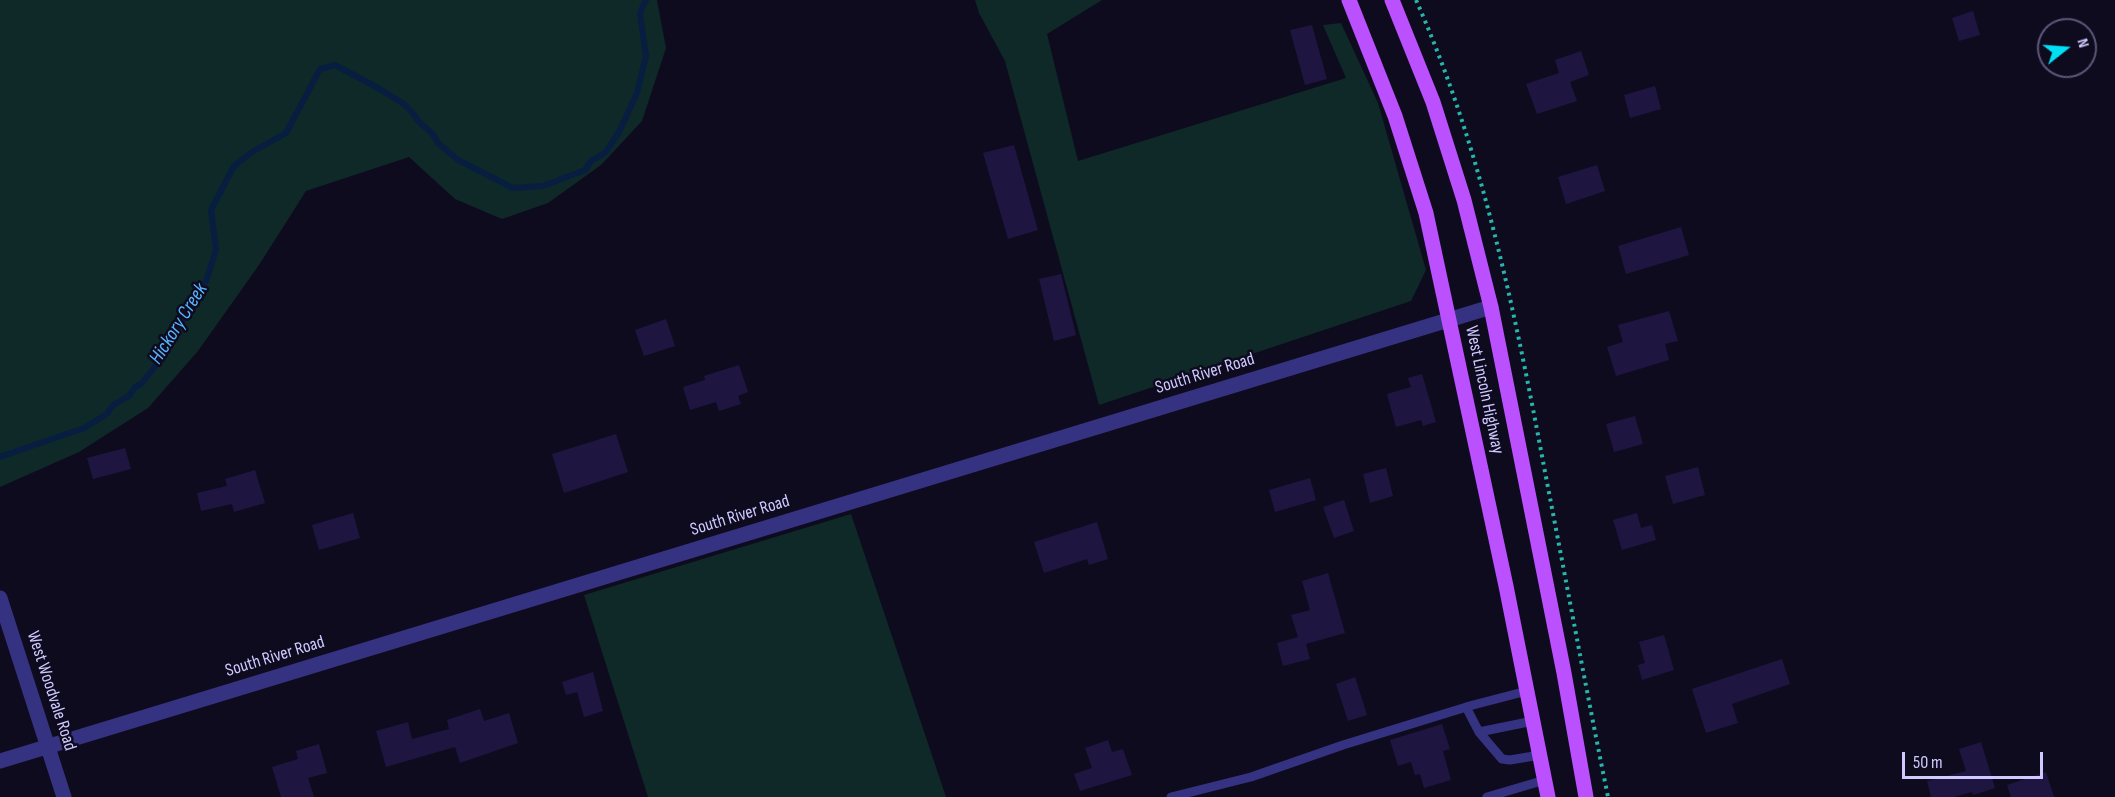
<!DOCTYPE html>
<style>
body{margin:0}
#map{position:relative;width:2115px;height:797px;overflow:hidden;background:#0e0b1f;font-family:"Sofia Sans Condensed",sans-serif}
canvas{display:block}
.north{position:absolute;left:2037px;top:18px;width:60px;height:60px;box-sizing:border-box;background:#0e0b1f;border:2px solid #5b5779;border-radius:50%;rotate:73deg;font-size:16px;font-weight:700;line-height:24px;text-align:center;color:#cec9ff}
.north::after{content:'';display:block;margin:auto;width:21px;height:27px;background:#00dff4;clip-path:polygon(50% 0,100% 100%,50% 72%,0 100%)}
.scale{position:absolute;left:1902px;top:752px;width:141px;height:27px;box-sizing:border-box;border:3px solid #cec9ff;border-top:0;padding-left:8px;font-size:18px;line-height:21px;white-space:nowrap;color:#cec9ff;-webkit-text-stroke:4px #0e0b1f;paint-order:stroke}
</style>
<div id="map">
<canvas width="2115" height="797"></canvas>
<div class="north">N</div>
<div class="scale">50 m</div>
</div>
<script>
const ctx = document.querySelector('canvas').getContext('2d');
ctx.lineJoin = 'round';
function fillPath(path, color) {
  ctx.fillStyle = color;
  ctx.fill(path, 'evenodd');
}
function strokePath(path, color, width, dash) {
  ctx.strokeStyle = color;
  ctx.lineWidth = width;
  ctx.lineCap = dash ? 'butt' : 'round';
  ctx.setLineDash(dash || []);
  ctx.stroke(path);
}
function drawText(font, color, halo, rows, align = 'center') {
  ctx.font = font + ' "Sofia Sans Condensed",sans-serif';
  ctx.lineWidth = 5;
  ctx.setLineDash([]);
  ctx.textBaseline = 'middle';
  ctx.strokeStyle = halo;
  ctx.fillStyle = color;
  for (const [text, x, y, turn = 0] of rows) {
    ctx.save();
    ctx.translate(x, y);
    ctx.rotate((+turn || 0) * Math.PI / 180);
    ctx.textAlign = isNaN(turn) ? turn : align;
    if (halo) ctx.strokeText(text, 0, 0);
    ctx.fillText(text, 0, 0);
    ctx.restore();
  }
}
fillPath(new Path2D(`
 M 0,0 L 657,0 L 666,48 L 642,121 L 601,165 L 548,203 L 502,219 L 455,199 L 409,157 L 306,191 L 259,265 L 198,351 L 148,408 L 79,452 L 0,487 Z
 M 975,0 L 1102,0 L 1047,34 L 1078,161 L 1346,78 L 1323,25 L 1341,23 L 1378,103 L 1426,270 L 1411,301 L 1099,405 L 1005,61 L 979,13 Z
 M 851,514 L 946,797 L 648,797 L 584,595 Z`), '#0e2928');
strokePath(new Path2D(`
 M 0,457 L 84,428 L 107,414 L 113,405 L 129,396 L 135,387 L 142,383 L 157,364 L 207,279 L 216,249 L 211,210 L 234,166 L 252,152 L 286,133 L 320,69 L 335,65 L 378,88 L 404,104 L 413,113 L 419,122 L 433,134 L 438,143 L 458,160 L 513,188 L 543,186 L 585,170 L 591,161 L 606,152 L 619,132 L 637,93 L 646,56 L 640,13 L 646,0`), '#081e41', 6);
fillPath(new Path2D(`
 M 1973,11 L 1980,35 L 1959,41 L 1952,18 Z
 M 1312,25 L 1327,79 L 1305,85 L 1290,30 Z
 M 1581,51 L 1589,75 L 1570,82 L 1577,101 L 1537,114 L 1526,84 L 1559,73 L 1555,60 Z
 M 1655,86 L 1661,109 L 1630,118 L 1624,95 Z
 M 1014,145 L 1038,230 L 1008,239 L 983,153 Z
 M 1597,165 L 1605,191 L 1566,204 L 1558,177 Z
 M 1681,227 L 1689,255 L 1626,274 L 1618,246 Z
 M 1061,274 L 1076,335 L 1054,341 L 1039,279 Z
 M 1669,311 L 1678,341 L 1665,344 L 1669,360 L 1616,376 L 1607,347 L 1623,342 L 1618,325 Z
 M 666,319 L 675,346 L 644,356 L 635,330 Z
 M 739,365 L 748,392 L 738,396 L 741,404 L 719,411 L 716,402 L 690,410 L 683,387 L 705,380 L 704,376 Z
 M 1422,374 L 1436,422 L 1423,426 L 1421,420 L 1396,427 L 1387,394 L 1411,387 L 1408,378 Z
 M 1635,416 L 1643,444 L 1614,452 L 1606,424 Z
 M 616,434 L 628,472 L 564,493 L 552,454 Z
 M 125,448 L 131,469 L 93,479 L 87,458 Z
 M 1698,467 L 1705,495 L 1673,504 L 1665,476 Z
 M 1386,468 L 1393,496 L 1370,503 L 1363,474 Z
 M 255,470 L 265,503 L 234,512 L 232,504 L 201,511 L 197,493 L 227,486 L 225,479 Z
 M 1310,478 L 1316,500 L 1275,512 L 1269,490 Z
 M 1344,500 L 1354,531 L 1334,538 L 1323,507 Z
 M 353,513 L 360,538 L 319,550 L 312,525 Z
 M 1637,513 L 1641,528 L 1652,525 L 1656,540 L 1622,550 L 1613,520 Z
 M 1097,522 L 1108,559 L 1089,565 L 1087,559 L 1044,573 L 1034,542 Z
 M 1328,573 L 1345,633 L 1306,644 L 1310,659 L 1283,666 L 1277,643 L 1298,637 L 1291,615 L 1310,610 L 1302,581 Z
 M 1664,635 L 1674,670 L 1642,680 L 1638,665 L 1645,663 L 1639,642 Z
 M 1782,659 L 1790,684 L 1732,704 L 1738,723 L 1706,733 L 1692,689 Z
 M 593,672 L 603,711 L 584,717 L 577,692 L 566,695 L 562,682 Z
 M 1355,677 L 1367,715 L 1348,721 L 1336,684 Z
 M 480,709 L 484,721 L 509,713 L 518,743 L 460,763 L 455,747 L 386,767 L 376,731 L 408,722 L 412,739 L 449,729 L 447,720 Z
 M 1442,724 L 1450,749 L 1443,751 L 1451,780 L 1424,788 L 1420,774 L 1415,775 L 1411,762 L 1398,766 L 1390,740 Z
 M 1108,740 L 1112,752 L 1123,749 L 1132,775 L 1080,791 L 1074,774 L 1092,768 L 1085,748 Z
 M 1981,742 L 1995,788 L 1973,795 L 1972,792 L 1954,797 L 1931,797 L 1927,781 L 1966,771 L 1959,749 Z
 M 319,744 L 327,773 L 308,778 L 314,797 L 281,797 L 272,767 L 298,759 L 296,751 Z
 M 2046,772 L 2054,797 L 2011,797 L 2007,785 Z`), '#1e1641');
strokePath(new Path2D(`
 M 1416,0 C 1482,149 1515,312 1545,472 C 1566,580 1586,689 1608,797`), '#26b6ac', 4, [3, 4.5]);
strokePath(new Path2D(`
 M 1466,707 L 1479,732 L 1502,759 L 1510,760 L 1540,755
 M 1479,732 L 1533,721
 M 1171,797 L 1251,777 L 1343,745 L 1473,705 L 1527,691
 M 1487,797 L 1545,780`), '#353381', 9);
strokePath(new Path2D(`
 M 0,598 L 64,797
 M 0,761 L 1491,307`), '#353381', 15);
strokePath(new Path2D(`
 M 1349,0 L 1395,116 L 1426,213 L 1506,586 L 1548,797
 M 1392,0 L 1433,102 L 1464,200 L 1491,307 L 1564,673 L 1586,797`), '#bb50ff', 15);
drawText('18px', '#cec9ff', '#0e0b1f', [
 ["South River Road",1205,374,-17],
 ["West Lincoln Highway",1484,390,78],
 ["South River Road",740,516,-17],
 ["South River Road",275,657,-17],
 ["West Woodvale Road",51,691,72]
]);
drawText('italic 20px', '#57b3ff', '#0e0b1f', [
 ["Hickory Creek",179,324,-58]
]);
</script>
